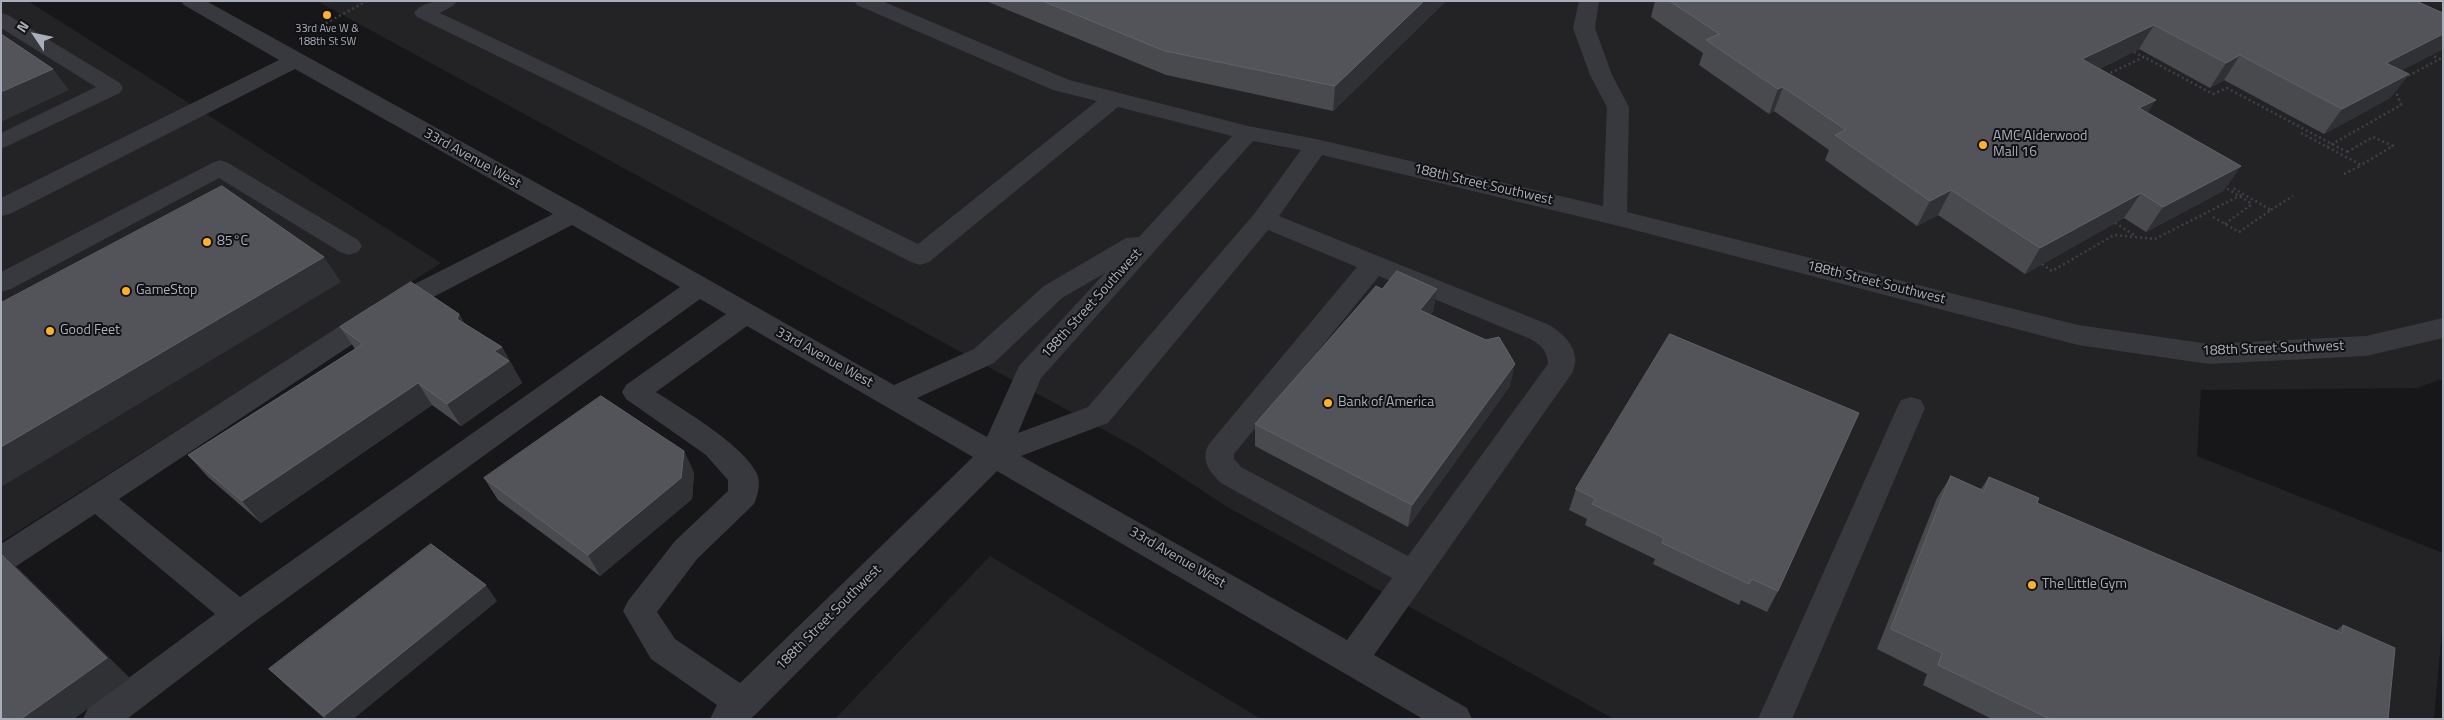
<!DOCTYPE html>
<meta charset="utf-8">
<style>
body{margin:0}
#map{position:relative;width:2444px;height:720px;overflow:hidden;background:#171719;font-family:"Titillium Web",sans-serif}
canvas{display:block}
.frame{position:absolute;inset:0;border:2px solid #a8aeba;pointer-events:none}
.north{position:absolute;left:10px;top:10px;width:50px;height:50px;-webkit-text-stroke:4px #121214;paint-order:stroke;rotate:304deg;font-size:14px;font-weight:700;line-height:20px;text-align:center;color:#a8aeba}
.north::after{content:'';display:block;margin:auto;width:18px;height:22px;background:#a8aeba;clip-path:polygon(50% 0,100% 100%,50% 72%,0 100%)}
</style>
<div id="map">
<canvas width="2444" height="720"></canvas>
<div class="frame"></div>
<div class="north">N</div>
</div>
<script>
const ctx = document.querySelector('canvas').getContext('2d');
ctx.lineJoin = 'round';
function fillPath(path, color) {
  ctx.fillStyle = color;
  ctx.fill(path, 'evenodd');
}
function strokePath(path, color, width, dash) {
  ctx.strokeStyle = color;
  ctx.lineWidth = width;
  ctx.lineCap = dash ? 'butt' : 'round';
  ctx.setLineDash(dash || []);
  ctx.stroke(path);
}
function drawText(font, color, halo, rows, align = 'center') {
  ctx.font = font + ' "Titillium Web",sans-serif';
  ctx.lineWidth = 4;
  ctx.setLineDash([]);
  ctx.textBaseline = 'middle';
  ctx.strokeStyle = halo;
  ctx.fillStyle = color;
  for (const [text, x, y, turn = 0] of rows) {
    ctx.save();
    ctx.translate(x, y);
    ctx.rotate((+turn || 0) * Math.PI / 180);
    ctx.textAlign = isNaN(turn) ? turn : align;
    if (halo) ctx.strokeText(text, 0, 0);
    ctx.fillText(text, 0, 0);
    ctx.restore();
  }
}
fillPath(new Path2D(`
 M 1,1 L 28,1 L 441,263 L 1,542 Z
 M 317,1 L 2443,1 L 2443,379 L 2417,388 L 2201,390 L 2197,456 L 2443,553 L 2443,619 L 2434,719 L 1614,719 L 1229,508 L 1137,448 Z
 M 990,556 L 1261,719 L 835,719 Z`), '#232326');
strokePath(new Path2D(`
 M 317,28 L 367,1
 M 2134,52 L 2144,57
 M 2404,78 L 2440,59 L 2431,55
 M 2301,133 L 2361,165 L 2393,146 L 2373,137 L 2347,152
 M 2327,147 L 2401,105 L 2394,87
 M 2344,174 L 2360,166
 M 2271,210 L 2293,196
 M 2213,217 L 2239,232 L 2271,210 L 2231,187
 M 2115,223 L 2136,236
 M 2225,224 L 2252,204
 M 2042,264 L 2052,271 L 2114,235 L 2155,239 L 2243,194`), '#3e4046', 2.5, [2, 3]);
fillPath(new Path2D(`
 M 181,1 L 206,1 L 582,208 L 894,385 L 974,349 L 1044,286 L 1126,238 L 1139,237 L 1232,136 L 1118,107 L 929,262 L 920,265 L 911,262 L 642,126 L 417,17 L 414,13 C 423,0 442,1 457,1 L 454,5 L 440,13 L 658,116 L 918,244 L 1097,101 L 1053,90 L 857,5 L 854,1 L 882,1 L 1069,80 L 1248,126 L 1316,139 L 1603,206 L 1607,107 L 1590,75 L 1573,28 L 1579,1 L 1599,1 L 1595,28 L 1612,75 L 1629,107 L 1627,212 L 2078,325 L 2209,344 L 2366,336 L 2443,318 L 2443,338 L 2366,356 L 2209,364 L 2078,345 L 1615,225 L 1322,155 L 1279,216 L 1547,324 C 1565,333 1583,353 1572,373 L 1374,655 L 1467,708 L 1472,719 L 1423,719 L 997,471 L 755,715 L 750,719 L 710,719 L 717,705 L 651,659 L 623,611 L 628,601 L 675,541 L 728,491 L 728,480 L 706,455 L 626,399 L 622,392 L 626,385 L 726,314 L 700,299 L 250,625 L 127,719 L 83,719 L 88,708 L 215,614 L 95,514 L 12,569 L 1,573 L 1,544 L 371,306 L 553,214 L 295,69 L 10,214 L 1,216 L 1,198 L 279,60 L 184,5 ZM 1253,141 L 1301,150 L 1255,213 L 1088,407 L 1018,433 L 1041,378 ZM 572,225 L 680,287 L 240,597 L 119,499 L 389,320 ZM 1268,230 L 1357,267 L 1209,444 C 1200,460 1209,471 1221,483 L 1392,578 L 1347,640 L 1021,456 L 1108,423 ZM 1105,273 L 1019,366 L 987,437 L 917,398 L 994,363 L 1062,298 ZM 1379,276 L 1528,338 C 1541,344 1547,350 1548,364 L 1408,556 L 1241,467 L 1234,459 L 1234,454 ZM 747,326 L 973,457 L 740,683 L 675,639 L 657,612 L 697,559 L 754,504 C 758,495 761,483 757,474 C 745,446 682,409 656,392 Z
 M 1,13 L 8,15 L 120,83 L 123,88 L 120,93 L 1,149 L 1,133 L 96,87 L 1,28 Z
 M 220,160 L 228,163 L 358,240 L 362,246 L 358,252 L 349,255 L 340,252 L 219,178 L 11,289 L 1,292 L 1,272 L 212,163 Z
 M 1911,397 L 1921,400 L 1925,408 L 1792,719 L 1758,719 L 1897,408 L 1901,400 Z`), '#38393f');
strokePath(new Path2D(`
 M 2106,75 L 2144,57 L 2213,94 L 2227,88 L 2347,152
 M 2223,186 L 2252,204`), '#3e4046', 2.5, [2, 3]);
fillPath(new Path2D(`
 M 986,1 L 1446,1 L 1333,111 L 1166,75 Z
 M 1655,1 L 2416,1 L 2443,13 L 2443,49 L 2401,70 L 2409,74 L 2390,98 L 2324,134 L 2224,80 L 2210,88 L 2139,49 L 2099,69 L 2148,113 L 2241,166 L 2223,191 L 2146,232 L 2124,218 L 2025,274 L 1938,215 L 1917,226 L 1825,160 L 1829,150 L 1774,111 L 1769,114 L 1699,65 L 1703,53 L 1651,17 Z
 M 1382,289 L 1437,289 L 1433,311 L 1430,315 L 1486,340 L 1510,386 L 1408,527 L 1255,446 L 1255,424 Z
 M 459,314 L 464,323 L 502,347 L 522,383 L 461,426 L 432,405 L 261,523 L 208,477 L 188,455 L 355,349 L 340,327 Z
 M 1670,334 L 1778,591 L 1767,612 L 1741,600 L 1739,605 L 1653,564 L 1655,559 L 1585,525 L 1587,519 L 1569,510 L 1576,489 Z
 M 684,451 L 694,473 L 692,499 L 600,576 L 498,500 L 484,478 Z
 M 1951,476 L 1981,489 L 1989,477 L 2037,503 L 2336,631 L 2343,625 L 2388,719 L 1992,719 L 1923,685 L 1927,674 L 1877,649 L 1937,498 Z
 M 497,601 L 353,719 L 325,719 L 285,684 L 269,669 Z`), '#484a4e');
fillPath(new Path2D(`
 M 1424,1 L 1446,1 L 1333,111 L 1335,86 Z
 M 2154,25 L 2139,49 L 2068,84 L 2082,59 Z
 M 2443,34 L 2443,49 L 2368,88 L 2386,63 Z
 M 2240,55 L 2224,80 L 2210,88 L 2226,63 Z
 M 53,69 L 69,90 L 1,122 L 1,92 Z
 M 2409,74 L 2390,98 L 2324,134 L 2342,109 Z
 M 1783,87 L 1774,111 L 1769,114 L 1778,89 Z
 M 2156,100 L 2140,125 L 2139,108 Z
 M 2241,166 L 2223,191 L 2146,232 L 2163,207 Z
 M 1951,190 L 1938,215 L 1917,226 L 1930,201 Z
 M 2141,193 L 2124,218 L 2025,274 L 2040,248 Z
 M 324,257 L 341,282 L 1,487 L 1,447 Z
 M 1437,289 L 1433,311 L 1416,332 L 1420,310 Z
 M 459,314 L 472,336 L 457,319 Z
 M 502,347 L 522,383 L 461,426 L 447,404 L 494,351 Z
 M 1515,364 L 1510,386 L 1408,527 L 1412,505 Z
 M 418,383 L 432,405 L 261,523 L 242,501 Z
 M 684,451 L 694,473 L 692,499 L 600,576 L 588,555 Z
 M 1,554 L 20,570 L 130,678 L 74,719 L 21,719 Z
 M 486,585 L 497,601 L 353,719 L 327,719 L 324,716 Z`), '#303134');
const building = new Path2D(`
 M 1043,1 L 1424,1 L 1335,86 L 1165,51 Z
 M 1670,1 L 2416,1 L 2443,13 L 2443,34 L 2386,63 L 2409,74 L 2342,109 L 2240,55 L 2226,63 L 2154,25 L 2082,59 L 2156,100 L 2139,108 L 2241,166 L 2163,207 L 2141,193 L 2040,248 L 1951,190 L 1930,201 L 1835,135 L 1846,130 L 1783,87 L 1778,89 L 1706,40 L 1719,34 Z
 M 1,34 L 53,69 L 1,92 Z
 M 222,186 L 324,257 L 1,447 L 1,303 Z
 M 1397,271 L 1437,289 L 1420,310 L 1486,340 L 1499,337 L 1515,364 L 1412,505 L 1255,424 L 1376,286 L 1382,289 Z
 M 411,282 L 459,314 L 457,319 L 502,347 L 494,351 L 509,361 L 447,404 L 418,383 L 242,501 L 188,455 L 363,344 L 340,327 Z
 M 1670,334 L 1859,413 L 1778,591 L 1752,579 L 1749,584 L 1662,543 L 1664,538 L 1592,504 L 1596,499 L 1576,489 Z
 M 601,396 L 684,451 L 681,478 L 588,555 L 484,478 Z
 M 1951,476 L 1984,491 L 1989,477 L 2039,498 L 2037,503 L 2342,633 L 2343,625 L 2395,648 L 2388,719 L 2050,719 L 1938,665 L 1942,653 L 1891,629 Z
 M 431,544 L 486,585 L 324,716 L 269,669 Z
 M 1,554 L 107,658 L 21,719 L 1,719 Z`);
fillPath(building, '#53545a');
strokePath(building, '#606269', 1);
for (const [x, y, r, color] of [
 [327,15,5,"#ffb229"],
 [1983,145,5,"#ffb229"],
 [207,242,5,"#ffb229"],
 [126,291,5,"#ffb229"],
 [50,331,5,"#ffb229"],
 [1328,403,5,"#ffb229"],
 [2032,585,5,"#ffb229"]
]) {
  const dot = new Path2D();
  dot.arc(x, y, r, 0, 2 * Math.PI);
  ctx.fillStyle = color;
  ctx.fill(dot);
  strokePath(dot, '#121214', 2);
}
drawText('11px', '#a8aeba', '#121214', [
 ["33rd Ave W &",327,29],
 ["188th St SW",327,42]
]);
drawText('14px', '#a8aeba', '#121214', [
 ["AMC Alderwood",1993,137],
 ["Mall 16",1993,153],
 ["85°C",217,242],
 ["GameStop",136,291],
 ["Good Feet",60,331],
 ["Bank of America",1338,403],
 ["The Little Gym",2042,585]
], 'left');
drawText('14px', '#a8aeba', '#121214', [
 ["33rd Avenue West",472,159,29],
 ["188th Street Southwest",1483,185,13],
 ["188th Street Southwest",1876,283,14],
 ["188th Street Southwest",1092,304,-48],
 ["188th Street Southwest",2273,349,-2],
 ["33rd Avenue West",824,358,29],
 ["33rd Avenue West",1177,558,30],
 ["188th Street Southwest",829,618,-45]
]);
</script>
